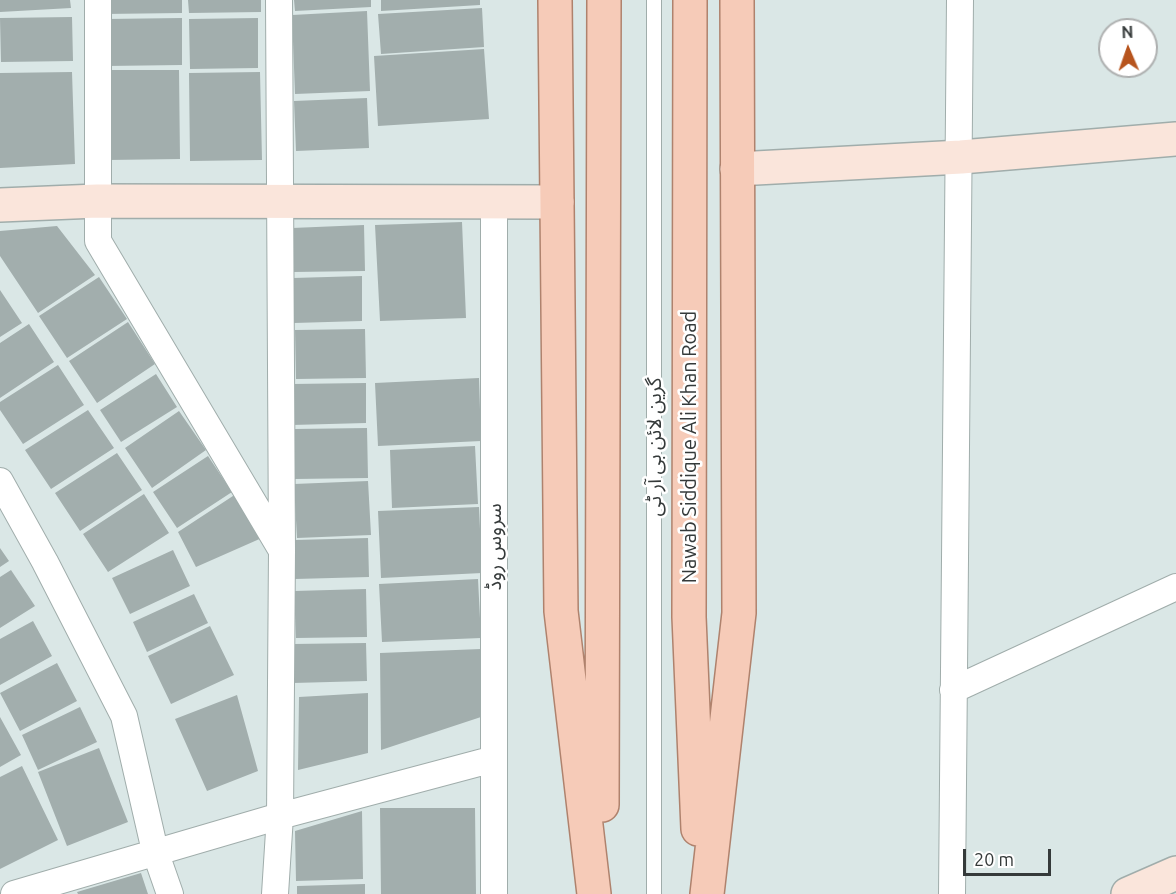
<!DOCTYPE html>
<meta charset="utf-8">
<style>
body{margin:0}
#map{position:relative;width:1176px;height:894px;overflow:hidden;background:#dae7e6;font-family:Ubuntu,sans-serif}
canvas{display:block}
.north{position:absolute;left:1098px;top:18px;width:60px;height:60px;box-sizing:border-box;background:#fff;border:2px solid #aeb0b0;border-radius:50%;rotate:358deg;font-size:16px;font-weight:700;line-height:24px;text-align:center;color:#353a3a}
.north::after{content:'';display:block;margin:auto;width:21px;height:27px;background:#b7541d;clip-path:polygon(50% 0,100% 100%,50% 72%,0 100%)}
.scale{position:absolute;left:963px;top:849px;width:88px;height:27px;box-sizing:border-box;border:3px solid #353a3a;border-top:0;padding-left:8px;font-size:18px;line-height:21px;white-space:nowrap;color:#353a3a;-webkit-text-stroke:4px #fff;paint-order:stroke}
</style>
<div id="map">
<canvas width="1176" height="894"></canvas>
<div class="north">N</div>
<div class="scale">20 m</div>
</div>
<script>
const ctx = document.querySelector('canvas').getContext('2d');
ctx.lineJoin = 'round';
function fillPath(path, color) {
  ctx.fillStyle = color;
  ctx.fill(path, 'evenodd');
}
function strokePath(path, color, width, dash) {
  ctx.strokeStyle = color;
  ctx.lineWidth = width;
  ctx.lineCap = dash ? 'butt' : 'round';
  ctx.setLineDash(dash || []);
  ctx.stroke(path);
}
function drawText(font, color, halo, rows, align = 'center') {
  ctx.font = font + ' Ubuntu,"Noto Sans Arabic",sans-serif';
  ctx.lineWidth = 5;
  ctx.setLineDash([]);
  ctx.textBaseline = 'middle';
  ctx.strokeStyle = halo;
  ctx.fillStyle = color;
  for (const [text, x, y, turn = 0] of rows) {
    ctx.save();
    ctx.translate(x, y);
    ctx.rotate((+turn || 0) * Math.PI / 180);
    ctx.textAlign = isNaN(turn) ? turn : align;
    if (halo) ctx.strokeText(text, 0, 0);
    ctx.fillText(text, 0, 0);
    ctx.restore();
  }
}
fillPath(new Path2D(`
 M 0,0 L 70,0 L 71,8 L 0,12 Z
 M 104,0 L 182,0 L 182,13 L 104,14 Z
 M 188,0 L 261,0 L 261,12 L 189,13 Z
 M 294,0 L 371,0 L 371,7 L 295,11 Z
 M 381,0 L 480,0 L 480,5 L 381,11 Z
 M 482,8 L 484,47 L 381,54 L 378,14 Z
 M 367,11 L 370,91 L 295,94 L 292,15 Z
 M 72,17 L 73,61 L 1,62 L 0,18 Z
 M 182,18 L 182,65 L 106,66 L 106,19 Z
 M 258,18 L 258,68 L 190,69 L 189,19 Z
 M 484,49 L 489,119 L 378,126 L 374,56 Z
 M 108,70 L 179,70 L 180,159 L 108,160 Z
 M 72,72 L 75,164 L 0,168 L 0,73 Z
 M 260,72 L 262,160 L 190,161 L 189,73 Z
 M 367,98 L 369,148 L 296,151 L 294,101 Z
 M 462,222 L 466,318 L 380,321 L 375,225 Z
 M 364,225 L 365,271 L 293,272 L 292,228 Z
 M 57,226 L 95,275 L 38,313 L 0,256 L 0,231 Z
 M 362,276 L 362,321 L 294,323 L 293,278 Z
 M 99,277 L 127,319 L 67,358 L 39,316 Z
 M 0,290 L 22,323 L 0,337 Z
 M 128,322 L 155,364 L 97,403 L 69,361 Z
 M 29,324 L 54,362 L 0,398 L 0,343 Z
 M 365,329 L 366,378 L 296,379 L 295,330 Z
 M 58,365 L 84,405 L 23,444 L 0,410 L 0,402 Z
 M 156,374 L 177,407 L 121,442 L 100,410 Z
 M 479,378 L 481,441 L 378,446 L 375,383 Z
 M 366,383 L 366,423 L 292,425 L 292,384 Z
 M 88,410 L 114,448 L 51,489 L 25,450 Z
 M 179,411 L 206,450 L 152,488 L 125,448 Z
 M 367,428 L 368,478 L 295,479 L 294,429 Z
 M 475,446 L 478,504 L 392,508 L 390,450 Z
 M 117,453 L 142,490 L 80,531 L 55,493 Z
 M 208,456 L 232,492 L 177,528 L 153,492 Z
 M 368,481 L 371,535 L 297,538 L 294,484 Z
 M 144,494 L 169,533 L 108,572 L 83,534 Z
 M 236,494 L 264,537 L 196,567 L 178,532 Z
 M 479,507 L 482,573 L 381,578 L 378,511 Z
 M 368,538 L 369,577 L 295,579 L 295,540 Z
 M 0,548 L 9,561 L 0,567 Z
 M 173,550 L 190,586 L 130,614 L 112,578 Z
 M 11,570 L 35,606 L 0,628 L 0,577 Z
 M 478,579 L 481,638 L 382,642 L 379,584 Z
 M 366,589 L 367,637 L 296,638 L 294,591 Z
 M 194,594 L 208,623 L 147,652 L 133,622 Z
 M 33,621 L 52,656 L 0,685 L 0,639 Z
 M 210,626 L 234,675 L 171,704 L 148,656 Z
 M 366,643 L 367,681 L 293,683 L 293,644 Z
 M 481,649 L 484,716 L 381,750 L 380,653 Z
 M 57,663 L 77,701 L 20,731 L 0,693 Z
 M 368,693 L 368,753 L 298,770 L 299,697 Z
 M 237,695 L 258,771 L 207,791 L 175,719 Z
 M 80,707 L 97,742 L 38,770 L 22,735 Z
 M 0,717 L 21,755 L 0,767 Z
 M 99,748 L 128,822 L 67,846 L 38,772 Z
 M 22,766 L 58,840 L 0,869 L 0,777 Z
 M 380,808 L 475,808 L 476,894 L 381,894 Z
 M 362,811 L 363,879 L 296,881 L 295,831 Z
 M 141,873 L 148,894 L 78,894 L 77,892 Z
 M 365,884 L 365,894 L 297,894 L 297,886 Z`), '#a2aead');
const lane = new Path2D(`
 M 654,0 L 654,894`);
const street = new Path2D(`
 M 98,0 L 98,241 L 281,549
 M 494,201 L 494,894
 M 0,481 L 45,562 L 124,716 L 155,851 L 170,894
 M 953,690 L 1176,587
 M 14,894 L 280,816 L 494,759
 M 275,894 L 280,816 L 282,550 L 279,0
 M 952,894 L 960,0`);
const secondary = new Path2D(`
 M 737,169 L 961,157 L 1176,139
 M 0,205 L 97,201 L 557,202
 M 1128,894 L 1176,873`);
const primary = new Path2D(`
 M 555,0 L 561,611 L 594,894
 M 690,0 L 689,617 L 698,829
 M 602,805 L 604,0
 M 707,894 L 739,613 L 737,0`);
strokePath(lane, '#a0adab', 16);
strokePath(street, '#a0adab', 28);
strokePath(secondary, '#a0adab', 36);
strokePath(primary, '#af826d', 36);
strokePath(lane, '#fff', 14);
strokePath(street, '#fff', 26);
strokePath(secondary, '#fae5db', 33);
strokePath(primary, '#f6cbb8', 33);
drawText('20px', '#353a3a', '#fff', [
 ["گرین لائن بی آر ٹی",654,447,-90],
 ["Nawab Siddique Ali Khan Road",689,447,-90],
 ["سروس روڈ",494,547,-90]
]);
</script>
